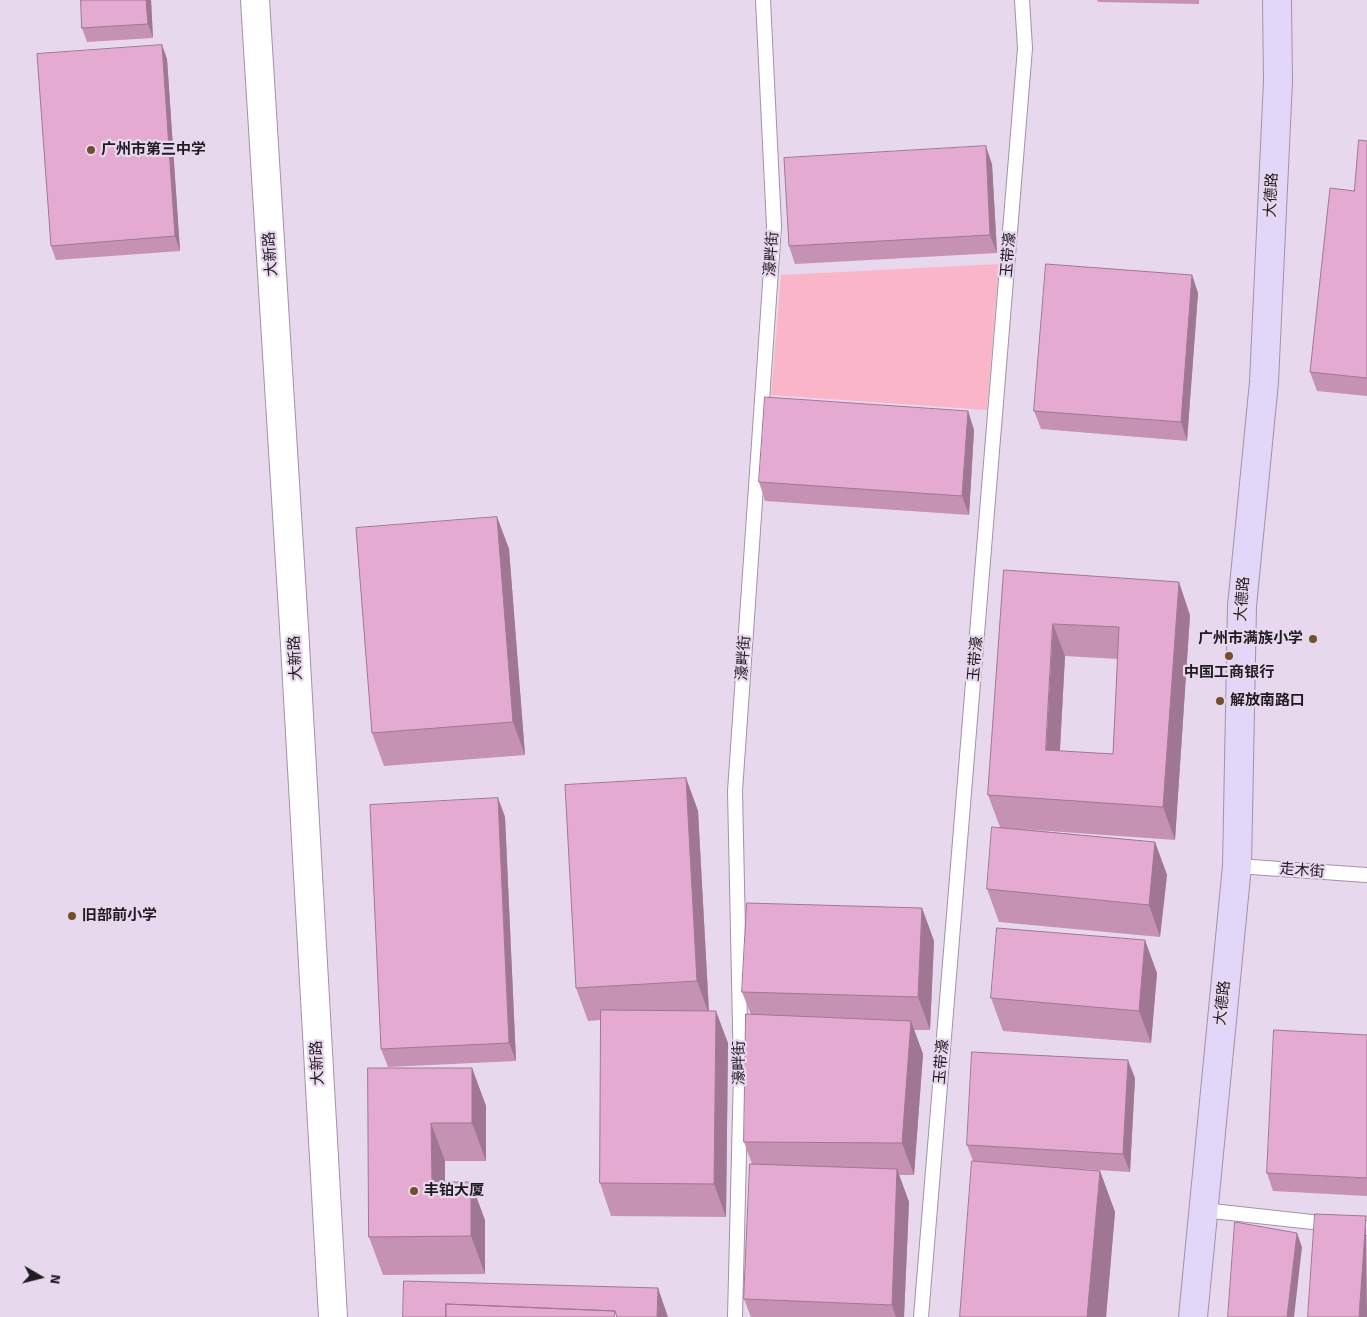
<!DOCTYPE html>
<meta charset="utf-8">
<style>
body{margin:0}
#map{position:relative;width:1367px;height:1317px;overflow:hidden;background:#e8d8ed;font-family:Signika,sans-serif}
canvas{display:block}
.north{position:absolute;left:15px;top:1252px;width:50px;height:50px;-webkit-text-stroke:4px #e8d8ed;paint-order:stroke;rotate:98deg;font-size:14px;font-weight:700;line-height:20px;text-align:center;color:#201a22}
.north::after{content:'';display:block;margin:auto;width:18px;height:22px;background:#201a22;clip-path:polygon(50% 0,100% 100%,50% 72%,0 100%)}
</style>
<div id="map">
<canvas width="1367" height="1317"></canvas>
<div class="north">N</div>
</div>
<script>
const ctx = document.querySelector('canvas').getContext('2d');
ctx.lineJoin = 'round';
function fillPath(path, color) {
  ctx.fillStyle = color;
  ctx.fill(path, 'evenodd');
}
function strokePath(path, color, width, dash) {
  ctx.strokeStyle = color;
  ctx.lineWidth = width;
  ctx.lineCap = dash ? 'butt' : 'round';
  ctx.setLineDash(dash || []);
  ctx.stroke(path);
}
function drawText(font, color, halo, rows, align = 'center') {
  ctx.font = font + ' Signika,"Noto Sans SC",sans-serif';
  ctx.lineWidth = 4.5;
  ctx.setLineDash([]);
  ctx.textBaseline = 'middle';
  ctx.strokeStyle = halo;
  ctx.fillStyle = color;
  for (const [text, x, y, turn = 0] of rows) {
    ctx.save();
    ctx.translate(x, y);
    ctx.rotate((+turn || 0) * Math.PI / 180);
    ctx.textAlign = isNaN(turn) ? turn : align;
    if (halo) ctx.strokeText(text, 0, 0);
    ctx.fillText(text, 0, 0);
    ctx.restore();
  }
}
fillPath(new Path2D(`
 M 999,264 L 987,410 L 771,395 L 781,275 Z`), '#fab5c8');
const service = new Path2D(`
 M 1237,866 L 1367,875
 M 1203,1210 L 1367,1228
 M 735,1317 L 741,1072 L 735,791 L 774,226 L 763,0
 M 921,1317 L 1025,48 L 1022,0`);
const tertiary = new Path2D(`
 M 255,0 L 294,627 L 333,1317`);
const secondary = new Path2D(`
 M 1193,1317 L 1237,866 L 1242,606 L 1264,382 L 1278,81 L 1277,0`);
strokePath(service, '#a193a6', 16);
strokePath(tertiary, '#a193a6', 30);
strokePath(secondary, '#a193a6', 30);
strokePath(service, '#fff', 14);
strokePath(tertiary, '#fff', 28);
strokePath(secondary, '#e2d7f8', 28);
fillPath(new Path2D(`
 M 81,0 L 151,0 L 153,38 L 87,42 L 82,28 Z
 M 1097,0 L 1199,0 L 1199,4 L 1098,2 Z
 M 162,45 L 167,59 L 180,251 L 56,260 L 51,246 Z
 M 1367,141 L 1367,396 L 1317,391 L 1310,372 L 1354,191 Z
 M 992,164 L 997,253 L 795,264 L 789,246 Z
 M 1192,275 L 1198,293 L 1187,441 L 1041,429 L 1034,411 Z
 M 968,411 L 974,430 L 969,515 L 765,501 L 759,482 Z
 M 497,517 L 509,549 L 525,755 L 384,766 L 372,733 Z
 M 1004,570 L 1190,615 L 1175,840 L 1020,829 L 1155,842 L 1167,875 L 1160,937 L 999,922 L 987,889 L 1000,827 L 988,795 ZM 1065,656 L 1118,659 L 1113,754 L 1060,751 Z
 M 686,778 L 698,811 L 709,1011 L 728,1043 L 726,1217 L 611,1216 L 600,1183 L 601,1020 L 588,1021 L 576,988 Z
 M 498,798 L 505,817 L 516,1061 L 388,1067 L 381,1049 Z
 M 922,908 L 934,941 L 930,1030 L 914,1030 L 923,1054 L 914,1175 L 899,1175 L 909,1202 L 904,1317 L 751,1317 L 744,1299 L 752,1164 L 744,1142 L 751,1015 L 742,992 Z
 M 1157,973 L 1151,1043 L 1003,1031 L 991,998 Z
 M 1367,1035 L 1367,1196 L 1273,1191 L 1267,1173 Z
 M 368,1068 L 472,1068 L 486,1106 L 486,1161 L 445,1161 L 445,1182 L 485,1220 L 485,1274 L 383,1275 L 369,1237 Z
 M 1135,1078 L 1130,1172 L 1081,1169 L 1100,1171 L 1115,1212 L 1106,1317 L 960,1317 L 973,1161 L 967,1145 Z`), '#c592b4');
fillPath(new Path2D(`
 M 146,0 L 151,0 L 153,38 L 148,24 Z
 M 162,45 L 167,59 L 180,251 L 175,236 Z
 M 986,146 L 992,164 L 997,253 L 990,235 Z
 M 1192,275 L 1198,293 L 1187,441 L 1181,422 Z
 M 968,411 L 974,430 L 969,515 L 962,496 Z
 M 497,517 L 509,549 L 525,755 L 513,722 Z
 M 1179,582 L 1190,615 L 1175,840 L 1163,807 Z
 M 1053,624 L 1065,656 L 1058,783 L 1046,750 Z
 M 686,778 L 698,811 L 709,1014 L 697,981 Z
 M 498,798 L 505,817 L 516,1061 L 509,1043 Z
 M 1155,842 L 1167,875 L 1160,937 L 1149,905 Z
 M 922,908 L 934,941 L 930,1030 L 918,997 Z
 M 1145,940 L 1157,973 L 1151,1043 L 1139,1011 Z
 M 716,1011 L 728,1043 L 726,1217 L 714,1184 Z
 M 911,1021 L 923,1054 L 914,1175 L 902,1143 Z
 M 1128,1060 L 1135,1078 L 1130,1172 L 1123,1154 Z
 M 472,1068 L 486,1106 L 486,1161 L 472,1123 Z
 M 431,1123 L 445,1161 L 445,1220 L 432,1182 Z
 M 897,1169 L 909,1202 L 904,1317 L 896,1317 L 892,1305 Z
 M 1100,1171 L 1115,1212 L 1106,1317 L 1087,1317 Z
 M 471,1182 L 485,1220 L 485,1274 L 471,1236 Z
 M 1366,1216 L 1367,1317 L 1359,1317 Z
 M 1297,1233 L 1302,1247 L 1294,1317 L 1287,1317 Z
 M 658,1288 L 668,1317 L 657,1317 Z`), '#a07792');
const building = new Path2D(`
 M 81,0 L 146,0 L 148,24 L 82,28 Z
 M 162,45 L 175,236 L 51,246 L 37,54 Z
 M 1359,140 L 1367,141 L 1367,378 L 1310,372 L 1330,188 L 1354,191 Z
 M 986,146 L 990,235 L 789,246 L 784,158 Z
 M 1046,264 L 1192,275 L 1181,422 L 1034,411 Z
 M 765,397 L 968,411 L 962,496 L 759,482 Z
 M 497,517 L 513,722 L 372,733 L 356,528 Z
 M 1004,570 L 1179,582 L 1163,807 L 988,795 ZM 1053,624 L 1119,627 L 1113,754 L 1046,750 Z
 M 686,778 L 697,981 L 576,988 L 565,785 Z
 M 498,798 L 509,1043 L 381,1049 L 370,805 Z
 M 992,827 L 1155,842 L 1149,905 L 987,889 Z
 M 747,903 L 922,908 L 918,997 L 742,992 Z
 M 997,928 L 1145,940 L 1139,1011 L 991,998 Z
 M 601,1010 L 716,1011 L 714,1184 L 600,1183 Z
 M 746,1014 L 911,1021 L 902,1143 L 744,1142 Z
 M 1274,1030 L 1367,1035 L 1367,1178 L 1267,1173 Z
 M 972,1052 L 1128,1060 L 1123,1154 L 967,1145 Z
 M 368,1068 L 472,1068 L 472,1123 L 431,1123 L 432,1182 L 471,1182 L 471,1236 L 369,1237 Z
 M 972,1161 L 1100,1171 L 1087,1317 L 960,1317 Z
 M 750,1164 L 897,1169 L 892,1305 L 744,1299 Z
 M 1315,1214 L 1366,1216 L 1359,1317 L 1308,1317 Z
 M 1235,1222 L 1297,1233 L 1287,1317 L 1228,1317 Z
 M 404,1281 L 658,1288 L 657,1317 L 617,1317 L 615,1311 L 446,1304 L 446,1317 L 403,1317 Z
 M 446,1304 L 615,1311 L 614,1317 L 446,1317 Z`);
fillPath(building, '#e5aad1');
strokePath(building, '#a07792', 1);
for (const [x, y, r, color] of [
 [91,150,5,"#744f2b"],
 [1313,639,5,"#744f2b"],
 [1229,656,5,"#744f2b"],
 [1220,701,5,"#744f2b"],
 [72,916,5,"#744f2b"],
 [414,1191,5,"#744f2b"]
]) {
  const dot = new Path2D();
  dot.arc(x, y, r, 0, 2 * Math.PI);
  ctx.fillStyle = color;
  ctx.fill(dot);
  strokePath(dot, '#e8d8ed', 2);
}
drawText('bold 15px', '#201a22', '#e8d8ed', [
 ["广州市第三中学",101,150],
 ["广州市满族小学",1303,639,"right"],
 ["中国工商银行",1229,673,"center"],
 ["解放南路口",1230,701],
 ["旧部前小学",82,916],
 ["丰铂大厦",424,1191]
], 'left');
drawText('15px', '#201a22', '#e8d8ed', [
 ["大德路",1272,195,-87],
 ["大新路",271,254,-94],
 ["濠畔街",772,254,-86],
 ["玉带濠",1009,255,-85],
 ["大德路",1243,599,-86],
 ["大新路",296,658,-93],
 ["濠畔街",744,658,-86],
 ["玉带濠",976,659,-85],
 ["走木街",1302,871,4],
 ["大德路",1223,1003,-84],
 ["玉带濠",942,1062,-85],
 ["大新路",318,1063,-93],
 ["濠畔街",740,1063,-90]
]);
</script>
